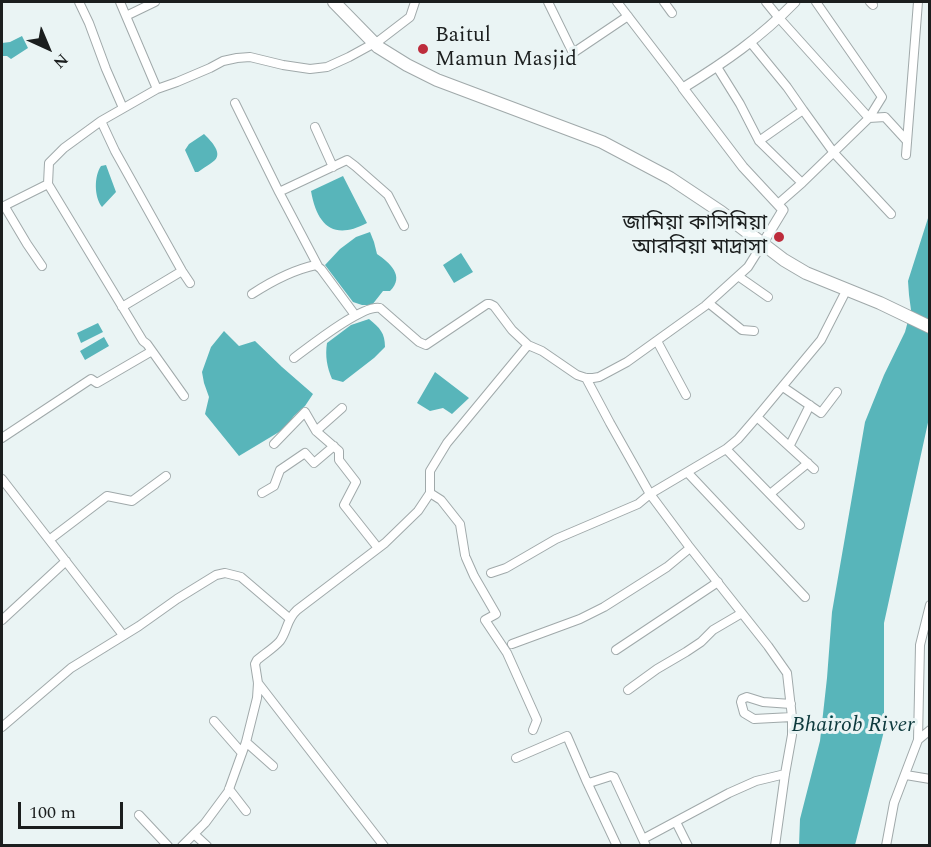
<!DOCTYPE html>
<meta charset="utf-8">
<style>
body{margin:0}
#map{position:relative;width:931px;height:847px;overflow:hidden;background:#eaf4f4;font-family:Spectral,serif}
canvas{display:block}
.frame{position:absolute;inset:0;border:3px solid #1b1e1e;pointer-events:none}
.north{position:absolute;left:18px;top:18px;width:60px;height:60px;-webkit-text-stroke:4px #eaf4f4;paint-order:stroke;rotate:136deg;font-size:16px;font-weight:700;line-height:24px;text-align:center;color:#1b1e1e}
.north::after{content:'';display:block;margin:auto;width:21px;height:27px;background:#1b1e1e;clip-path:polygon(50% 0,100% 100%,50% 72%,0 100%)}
.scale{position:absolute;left:18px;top:802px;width:105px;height:27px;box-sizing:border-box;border:3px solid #1b1e1e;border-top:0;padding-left:8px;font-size:18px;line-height:21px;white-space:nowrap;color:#1b1e1e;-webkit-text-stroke:4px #eaf4f4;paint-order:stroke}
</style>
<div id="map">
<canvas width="931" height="847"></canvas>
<div class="frame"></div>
<div class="north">N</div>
<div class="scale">100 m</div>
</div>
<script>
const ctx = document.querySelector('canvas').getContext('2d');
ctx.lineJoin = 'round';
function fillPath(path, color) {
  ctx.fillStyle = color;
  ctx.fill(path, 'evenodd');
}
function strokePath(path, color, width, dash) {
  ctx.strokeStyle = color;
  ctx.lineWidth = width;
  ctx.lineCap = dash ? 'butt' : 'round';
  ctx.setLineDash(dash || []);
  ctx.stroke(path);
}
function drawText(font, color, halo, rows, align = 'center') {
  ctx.font = font + ' Spectral,"Noto Sans Bengali",serif';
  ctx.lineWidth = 6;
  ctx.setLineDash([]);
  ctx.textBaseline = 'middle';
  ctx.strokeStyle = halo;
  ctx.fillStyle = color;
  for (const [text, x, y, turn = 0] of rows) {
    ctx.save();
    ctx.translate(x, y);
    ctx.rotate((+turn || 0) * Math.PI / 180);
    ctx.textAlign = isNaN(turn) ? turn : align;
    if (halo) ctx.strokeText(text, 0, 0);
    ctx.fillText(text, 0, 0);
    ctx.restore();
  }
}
fillPath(new Path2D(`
 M 22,36 L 28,48 L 11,59 L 7,56 L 2,56 L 2,43 L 10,42 Z
 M 204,134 C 209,139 223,152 215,160 C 213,162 201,170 198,172 L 195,172 L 185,150 L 189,144 Z
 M 106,165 L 116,192 L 102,207 C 94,197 94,176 101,166 Z
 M 343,176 L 367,223 C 333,241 317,225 311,191 Z
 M 929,215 L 929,418 L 884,623 L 884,731 L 855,845 L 799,846 L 800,819 L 820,741 L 827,678 L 832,612 L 865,422 L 884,375 L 905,332 L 911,310 L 909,295 L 908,281 Z
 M 370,232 L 374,242 L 377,254 C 390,263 405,276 390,291 L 383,291 L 372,305 L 362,305 L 353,302 L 325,265 L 340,249 L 356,237 Z
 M 461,253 L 473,272 L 454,283 L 443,265 Z
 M 369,319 C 380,328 385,333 385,347 L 374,358 L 343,382 L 332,379 C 327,367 325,356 327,343 L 351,325 Z
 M 98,323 L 103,332 L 81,343 L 77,333 Z
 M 224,331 L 239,346 L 255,341 L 282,367 L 313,394 L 305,406 L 294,416 L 284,429 L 239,456 L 205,414 L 209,397 L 204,383 L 202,372 L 211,347 Z
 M 104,337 L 109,346 L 85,360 L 80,351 Z
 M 435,372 L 469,398 L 452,414 L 443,408 L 430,411 L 417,403 Z`), '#58b5ba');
const minor = new Path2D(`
 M 79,2 L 89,23 L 106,69 L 123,108
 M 120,2 L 157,89
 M 548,2 L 573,53 L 628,16
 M 617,2 L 683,88
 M 664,2 L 672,13
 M 766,2 L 779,18 L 869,118 L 885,117 L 907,141
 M 870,2 L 873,5
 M 126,16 L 155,2
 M 751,43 L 787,87 L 803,110 L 759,141
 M 717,67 L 740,104 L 759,141 L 802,183 L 778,204
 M 235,103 L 279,192 L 318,266
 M 803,110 L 834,153 L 891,214
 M 101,121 L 115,151 L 182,271 L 190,283
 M 315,127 L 333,167
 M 906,155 L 918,2
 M 802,183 L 869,118 L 882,97 L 816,2
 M 279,192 L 347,160 L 355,166 L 388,195 L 404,226
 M 2,207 L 48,184
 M 5,207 L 27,244 L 42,266
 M 738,276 L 768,297
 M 252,294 C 272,281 292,270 316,265 L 321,269 L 355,315
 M 711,305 L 742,330 L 754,331
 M 122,307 L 182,271
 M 657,341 L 686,395
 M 294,358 C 310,346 363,304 380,308 L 419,342 L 426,345 L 487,304 L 490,304 L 494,306 L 512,330 L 528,345 L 542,351 L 577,375 L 586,378 L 593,378 L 599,377 L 627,362 L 705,306 L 748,267 L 763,243
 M 586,378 L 610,423 L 650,494 L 688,545 L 768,646 L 787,673 L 792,717 L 792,735 L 785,774 L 775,846
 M 783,387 L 821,413 L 837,392
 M 184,396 L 147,344 L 143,341 L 48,184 L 49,163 L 64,148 L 101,121 L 157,89 L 177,82 L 210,68 L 223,61 L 237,58 L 250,57 L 283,65 L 310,69 L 327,67 L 349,57 L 380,40 L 410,17 L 415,2
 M 342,408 L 316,431 L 339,451 L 339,460 L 356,482 L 344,505 L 378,548
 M 757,417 L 814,469
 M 2,438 L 91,379 L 97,383 L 152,351
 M 274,444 L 305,412 L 316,431
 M 790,445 L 810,405
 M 726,449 L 800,525
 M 688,473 L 805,597
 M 2,479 L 123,635
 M 262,493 L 274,486 L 280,470 L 305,453 L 314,463 L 334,446
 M 430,493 L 441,500 L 460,524 L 465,555
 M 770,494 L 808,463
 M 53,537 L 107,496 L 132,501 L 166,476
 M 466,558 L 474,576 L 496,614 L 485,620 L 507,653 L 537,720 L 533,730
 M 491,573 L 506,568 L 556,539 L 638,504 L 650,494 L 726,449 L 738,439 L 757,417 L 821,340 L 847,289
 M 2,620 L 66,561
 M 512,644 L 580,619 L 604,607 L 667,567 L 690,548
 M 616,650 L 718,582
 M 258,683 L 384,846
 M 628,690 L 657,669 L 686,652 L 701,642 L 713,630 L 742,613
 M 791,704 L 763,702 L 747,697 L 742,699 L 741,702 L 744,713 L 754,719 L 792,717
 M 214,721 L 242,753
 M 2,727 L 71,668 L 139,626 L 177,599 L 216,575 L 225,573 L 241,577 L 289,618
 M 918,740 L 920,645 L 930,605
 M 246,742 L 273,766
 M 516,758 L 567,736 L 586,780 L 589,783 L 611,776 L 614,777 L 646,846
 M 906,775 L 930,779
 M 586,780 L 617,846
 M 229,789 L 246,811
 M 139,815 L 168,846
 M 676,822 L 688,846
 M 194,834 L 207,846
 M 643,839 L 729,793 L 756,781 L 785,774
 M 182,846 L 205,823 L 228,792 L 246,742 L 257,698 L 258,683 L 255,664 L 257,660 C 264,654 274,648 280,641 C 288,630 286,620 297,610 L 385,543 L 418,511 L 430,493 L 430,471 L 447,443 L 528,345
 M 886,846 L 894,803 L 918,740 L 930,730`);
const tertiary = new Path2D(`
 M 763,243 L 783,210 L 743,167 L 683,88 C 725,62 760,38 795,2`);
const trunk = new Path2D(`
 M 334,2 L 378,47 L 407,65 L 437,80 L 602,142 L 670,178 L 721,212 L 784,260 L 806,273 L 880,303 L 930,327`);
strokePath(minor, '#a0a9aa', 10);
strokePath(tertiary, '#a0a9aa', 11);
strokePath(trunk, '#a0a9aa', 14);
strokePath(minor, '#fff', 8);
strokePath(tertiary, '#fff', 9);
strokePath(trunk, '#fff', 12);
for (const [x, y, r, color] of [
 [423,49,6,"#bd2c3c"],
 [779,237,6,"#bd2c3c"]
]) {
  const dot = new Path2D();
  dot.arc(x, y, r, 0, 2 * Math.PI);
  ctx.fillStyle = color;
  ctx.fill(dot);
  strokePath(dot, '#eaf4f4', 2);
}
drawText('21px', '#1b1e1e', '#eaf4f4', [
 ["Baitul",435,37],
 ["Mamun Masjid",435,61],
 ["জামিয়া কাসিমিয়া",767,225,"right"],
 ["আরবিয়া মাদ্রাসা",767,249,"right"]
], 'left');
drawText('italic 22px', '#0c393c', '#eaf4f4', [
 ["Bhairob River",853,727]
]);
</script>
